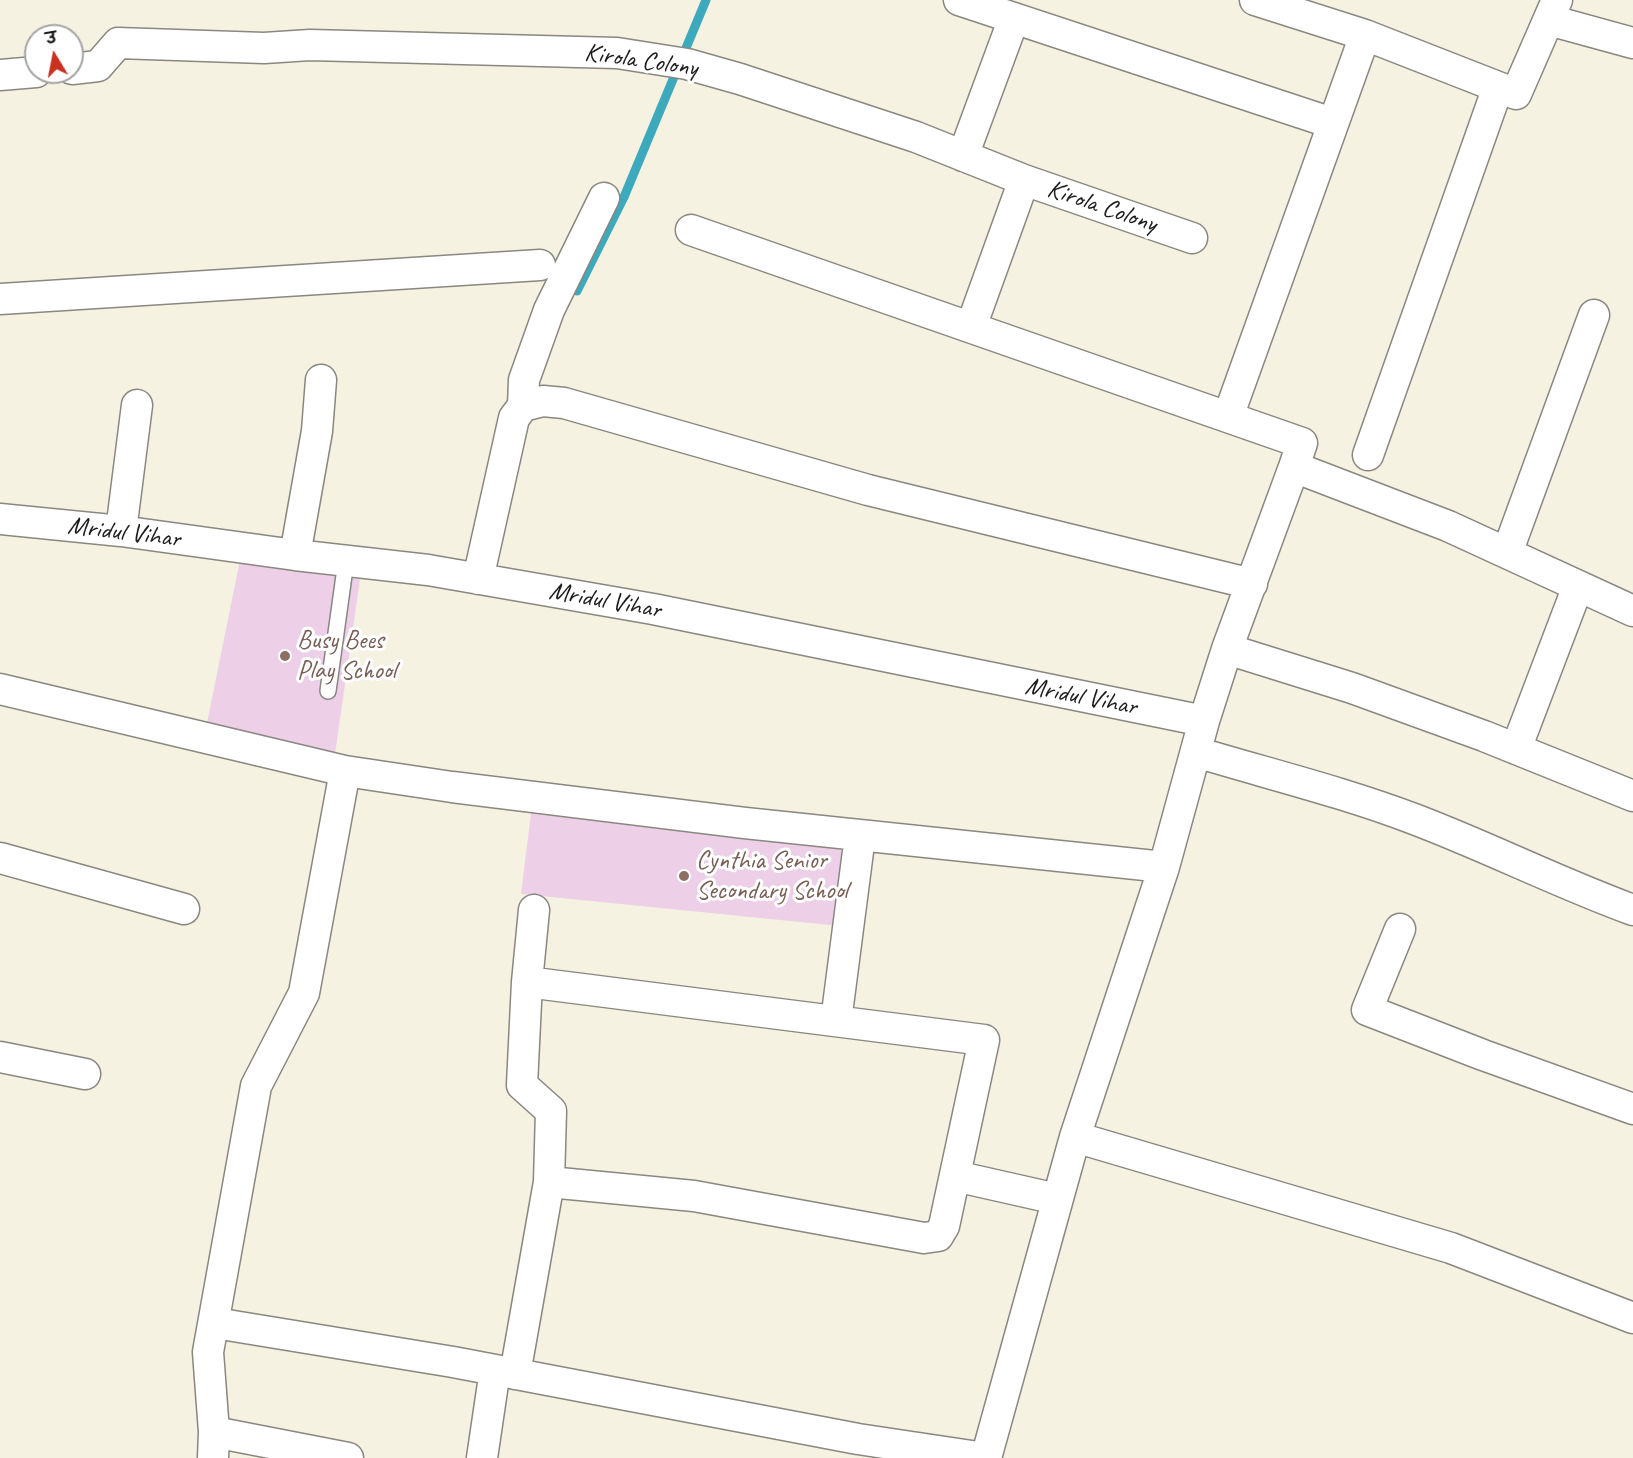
<!DOCTYPE html>
<meta charset="utf-8">
<style>
body{margin:0}
#map{position:relative;width:1633px;height:1458px;overflow:hidden;background:#f6f2e2;font-family:Caveat,"Playpen Sans Deva",sans-serif}
canvas{display:block}
.north{position:absolute;left:24px;top:24px;width:60px;height:60px;box-sizing:border-box;background:#fff;border:2px solid #a4a4a4;border-radius:50%;rotate:350deg;font-size:16px;font-weight:700;line-height:24px;text-align:center;color:#1c1c1c}
.north::after{content:'';display:block;margin:auto;width:21px;height:27px;background:#c8321e;clip-path:polygon(50% 0,100% 100%,50% 72%,0 100%)}
</style>
<div id="map">
<canvas width="1633" height="1458"></canvas>
<div class="north">उ</div>
</div>
<script>
const ctx = document.querySelector('canvas').getContext('2d');
ctx.lineJoin = 'round';
function fillPath(path, color) {
  ctx.fillStyle = color;
  ctx.fill(path, 'evenodd');
}
function strokePath(path, color, width, dash) {
  ctx.strokeStyle = color;
  ctx.lineWidth = width;
  ctx.lineCap = dash ? 'butt' : 'round';
  ctx.setLineDash(dash || []);
  ctx.stroke(path);
}
function drawText(font, color, halo, rows, align = 'center') {
  ctx.font = font + ' Caveat,sans-serif';
  ctx.lineWidth = 6;
  ctx.setLineDash([]);
  ctx.textBaseline = 'middle';
  ctx.strokeStyle = halo;
  ctx.fillStyle = color;
  for (const [text, x, y, turn = 0] of rows) {
    ctx.save();
    ctx.translate(x, y);
    ctx.rotate((+turn || 0) * Math.PI / 180);
    ctx.textAlign = isNaN(turn) ? turn : align;
    if (halo) ctx.strokeText(text, 0, 0);
    ctx.fillText(text, 0, 0);
    ctx.restore();
  }
}
fillPath(new Path2D(`
 M 240,560 L 360,579 L 334,761 L 205,733 Z
 M 532,805 L 833,842 L 847,857 L 840,926 L 521,894 Z`), '#edd0e8');
strokePath(new Path2D(`
 M 577,291 L 624,197 L 706,0`), '#3da9bc', 9);
const lane = new Path2D(`
 M 328,691 L 346,561`);
const street = new Path2D(`
 M 959,0 L 1332,123
 M 1255,0 L 1365,35 L 1516,94 L 1557,0
 M 1549,20 L 1633,43
 M 72,69 L 98,66 L 118,43 L 264,48 L 310,45 L 617,53 L 687,64 L 740,79 L 916,137 L 1024,180 L 1192,238
 M 0,75 L 36,72
 M 963,156 L 1014,18
 M 691,230 L 1302,443 L 1294,467
 M 0,299 L 540,265
 M 971,327 L 1024,180
 M 523,406 L 524,380 L 549,310 L 604,198
 M 1228,417 L 1365,35
 M 1368,455 L 1498,87
 M 0,519 L 121,531 L 295,555 L 428,570 L 653,609 L 1204,721
 M 121,531 L 137,405
 M 1507,553 L 1594,315
 M 295,555 L 317,431 L 321,380
 M 478,579 L 514,418 L 523,406 L 543,401 L 564,403 L 868,490 L 1252,584
 M 1227,649 L 1352,688 L 1484,736 L 1633,796
 M 0,689 L 345,771 L 452,787 L 745,823 L 1164,867
 M 1516,749 L 1578,586
 M 1196,752 C 1269,774 1343,792 1414,819 C 1488,847 1559,883 1633,910
 M 0,858 L 184,909
 M 1400,929 L 1367,1010 L 1483,1055 L 1633,1109
 M 527,982 L 522,1085 L 551,1111 L 549,1182
 M 836,1021 L 860,836
 M 0,1057 L 85,1074
 M 1075,1137 L 1451,1248 L 1633,1318
 M 955,1176 L 1057,1199
 M 215,1323 L 453,1362 L 858,1439 L 985,1458
 M 515,1374 L 549,1182 L 694,1196 L 924,1238 L 938,1236 L 944,1226 L 984,1040 L 527,982 L 534,910
 M 214,1432 L 348,1458
 M 213,1458 L 214,1432 L 208,1352 L 256,1086 L 304,993 L 345,771
 M 482,1458 L 495,1370
 M 986,1458 L 1075,1137 L 1164,867 L 1204,721 L 1227,649 L 1294,467 L 1448,526 L 1633,611`);
strokePath(lane, '#89877f', 18);
strokePath(street, '#89877f', 33);
strokePath(lane, '#fff', 15);
strokePath(street, '#fff', 30);
for (const [x, y, r, color] of [
 [285,656,6,"#8d6e63"],
 [684,876,6,"#8d6e63"]
]) {
  const dot = new Path2D();
  dot.arc(x, y, r, 0, 2 * Math.PI);
  ctx.fillStyle = color;
  ctx.fill(dot);
  strokePath(dot, '#fff', 2);
}
drawText('26px', '#1c1c1c', '#fff', [
 ["Kirola Colony",641,61,8],
 ["Kirola Colony",1102,207,19],
 ["Mridul Vihar",124,533,7],
 ["Mridul Vihar",605,601,10],
 ["Mridul Vihar",1081,697,11]
]);
drawText('26px', '#785e54', '#fff', [
 ["Busy Bees",297,641],
 ["Play School",297,671],
 ["Cynthia Senior",696,861],
 ["Secondary School",696,891]
], 'left');
</script>
